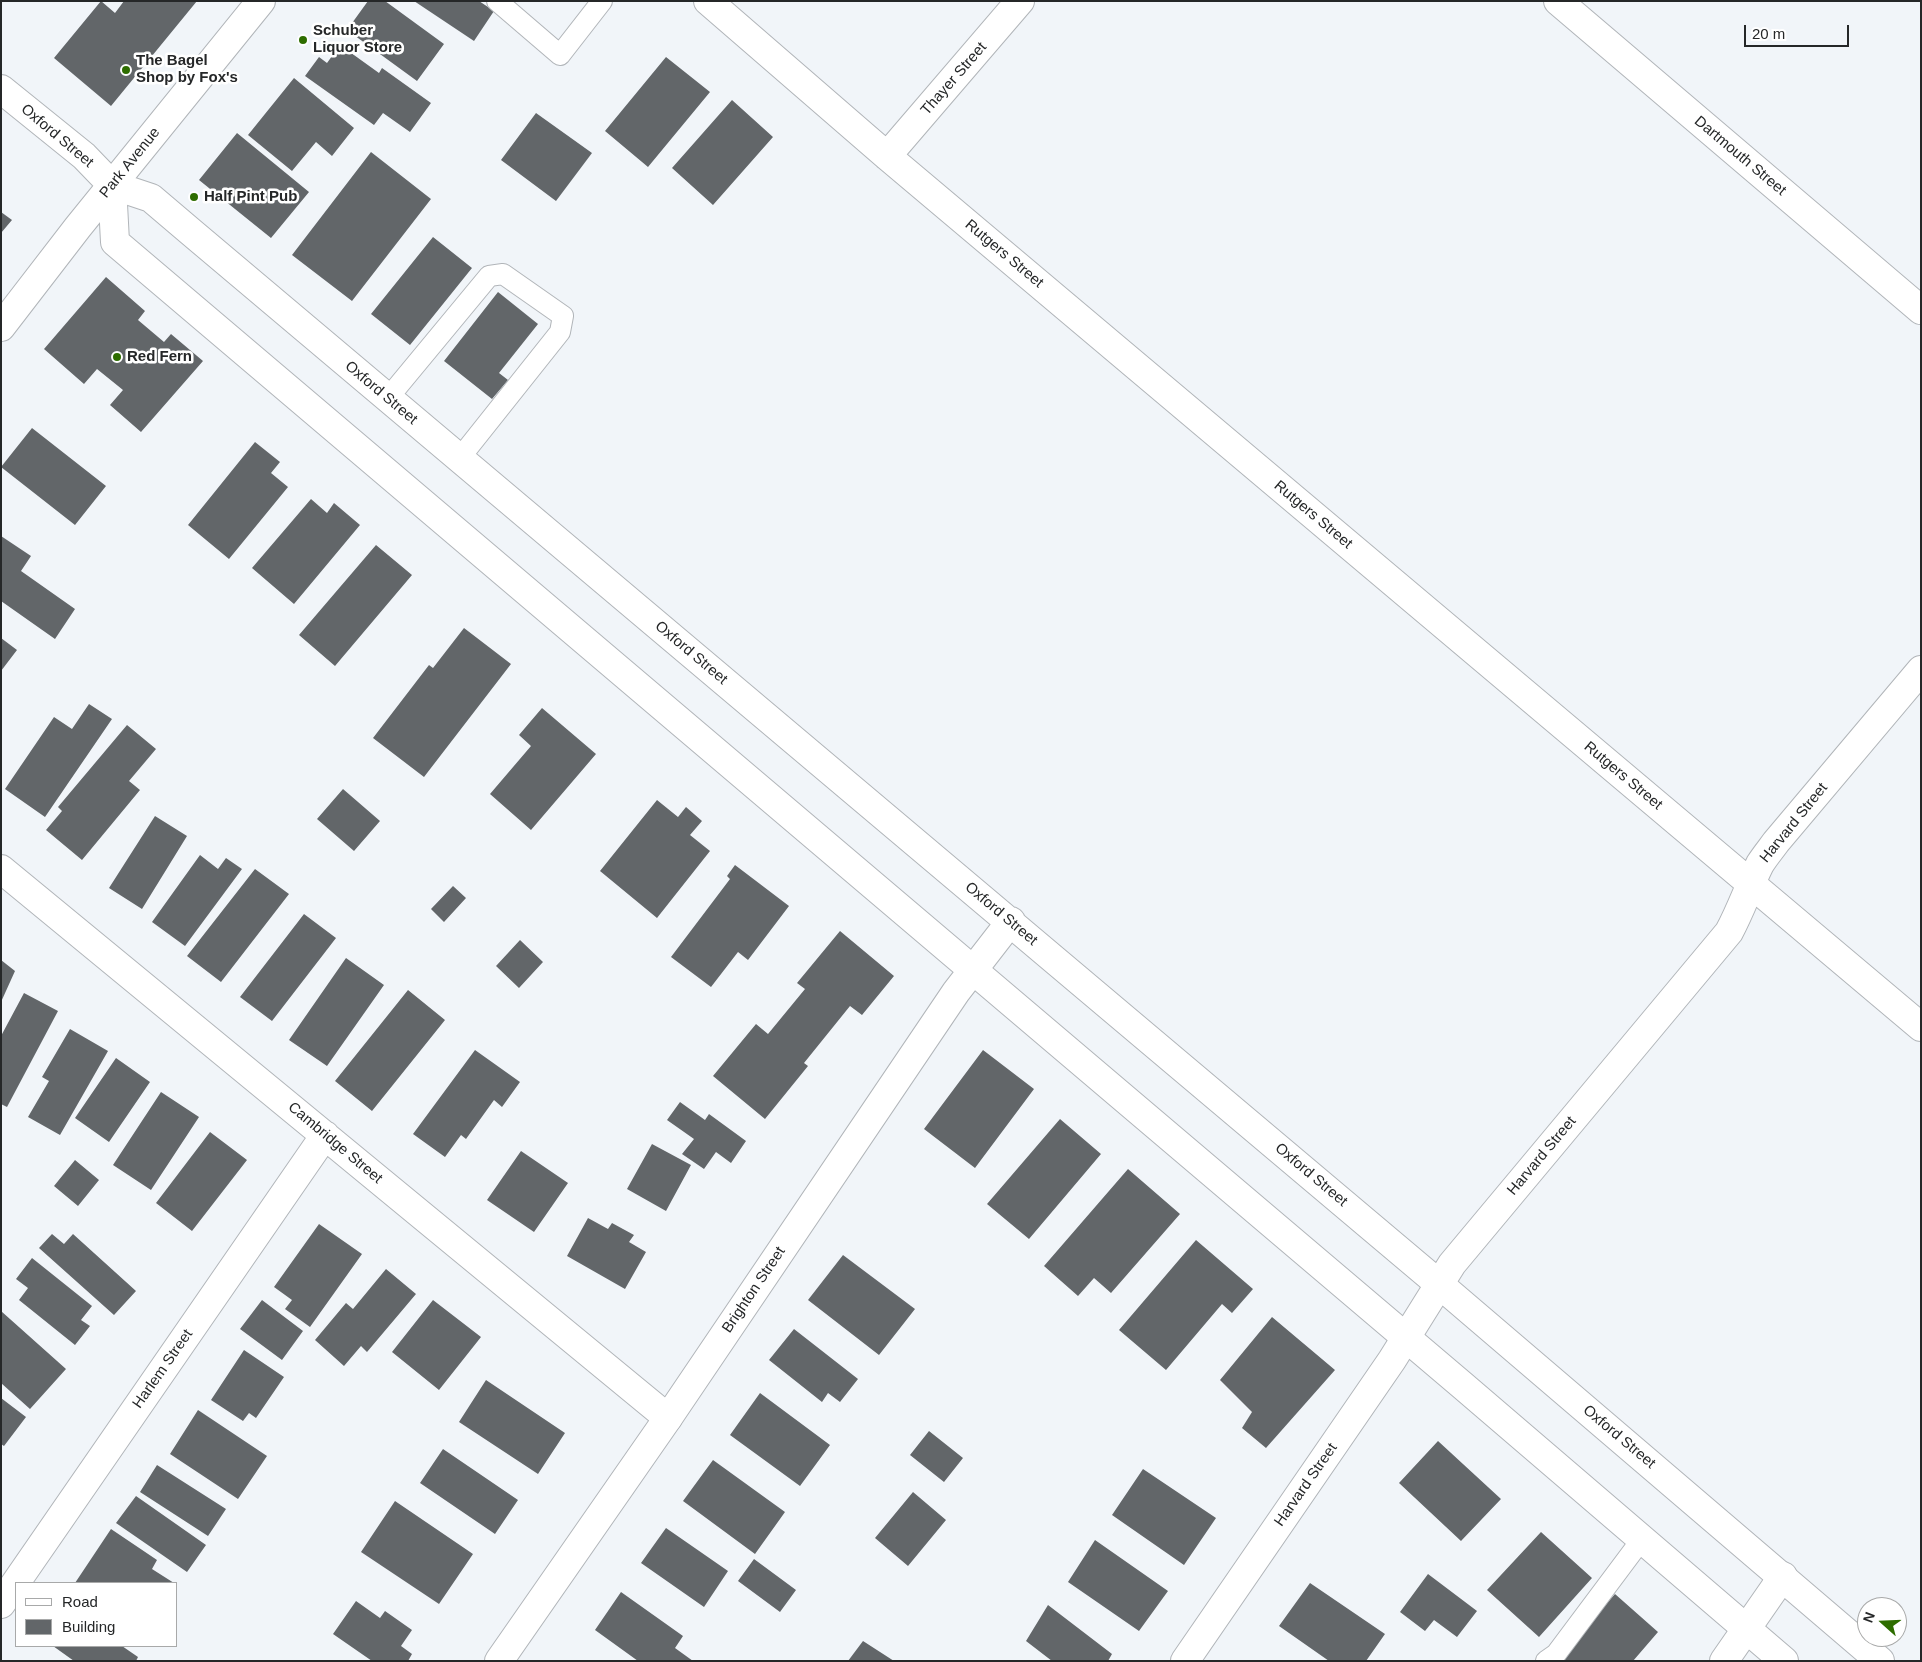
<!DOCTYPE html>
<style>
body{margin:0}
#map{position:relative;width:1922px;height:1662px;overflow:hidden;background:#f1f5f9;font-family:Helvetica,sans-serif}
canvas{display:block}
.frame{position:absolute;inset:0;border:2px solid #252728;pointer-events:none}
.legend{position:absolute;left:15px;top:1582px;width:162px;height:65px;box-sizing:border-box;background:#fff;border:1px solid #a8a9a9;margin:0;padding:6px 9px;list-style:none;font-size:15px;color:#252728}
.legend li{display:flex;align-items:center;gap:10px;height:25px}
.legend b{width:25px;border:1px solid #a8a9a9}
.north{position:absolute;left:1857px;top:1597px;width:50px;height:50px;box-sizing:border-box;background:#fff;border:1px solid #a8a9a9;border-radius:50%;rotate:290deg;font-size:14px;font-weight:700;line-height:20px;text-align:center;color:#252728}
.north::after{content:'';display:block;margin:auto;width:18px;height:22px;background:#2e6d00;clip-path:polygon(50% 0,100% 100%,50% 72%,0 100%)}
.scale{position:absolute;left:1744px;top:25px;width:105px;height:22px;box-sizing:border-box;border:2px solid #252728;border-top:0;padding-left:6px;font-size:15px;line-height:18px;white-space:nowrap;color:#252728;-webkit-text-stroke:4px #fff;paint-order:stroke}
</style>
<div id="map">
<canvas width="1922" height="1662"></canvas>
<div class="frame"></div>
<ul class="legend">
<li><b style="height:6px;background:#fff"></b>Road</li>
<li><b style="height:14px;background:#626669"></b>Building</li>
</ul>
<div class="north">N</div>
<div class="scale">20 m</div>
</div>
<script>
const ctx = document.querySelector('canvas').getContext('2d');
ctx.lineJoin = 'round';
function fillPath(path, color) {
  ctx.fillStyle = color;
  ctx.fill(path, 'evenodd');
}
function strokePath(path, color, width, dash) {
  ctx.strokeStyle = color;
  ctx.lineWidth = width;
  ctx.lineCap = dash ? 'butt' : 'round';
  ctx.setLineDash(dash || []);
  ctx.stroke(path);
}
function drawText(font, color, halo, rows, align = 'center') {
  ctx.font = font + ' Helvetica,sans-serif';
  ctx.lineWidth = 5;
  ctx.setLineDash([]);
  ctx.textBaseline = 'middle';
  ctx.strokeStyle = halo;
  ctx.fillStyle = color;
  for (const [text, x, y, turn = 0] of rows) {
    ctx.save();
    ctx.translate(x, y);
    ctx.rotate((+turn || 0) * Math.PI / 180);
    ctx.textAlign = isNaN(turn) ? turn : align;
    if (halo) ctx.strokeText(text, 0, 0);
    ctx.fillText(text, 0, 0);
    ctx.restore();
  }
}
fillPath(new Path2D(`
 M 101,1 L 115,13 L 124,1 L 197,1 L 111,106 L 54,58 Z
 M 368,1 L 385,1 L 444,44 L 417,81 L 347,30 Z
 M 414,1 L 479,1 L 494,11 L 474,41 Z
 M 340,45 L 379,73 L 382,68 L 431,103 L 410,132 L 383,113 L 374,125 L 305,76 L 319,57 L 327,63 Z
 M 666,57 L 710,92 L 648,167 L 605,131 Z
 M 294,78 L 354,128 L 332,156 L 316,142 L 292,171 L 248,135 Z
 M 732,100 L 773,137 L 713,205 L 672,168 Z
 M 536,113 L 592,153 L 556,201 L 501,160 Z
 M 237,133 L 309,192 L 271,238 L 199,180 Z
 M 371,152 L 431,199 L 352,301 L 292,255 Z
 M 1,212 L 12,220 L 1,233 Z
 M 433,237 L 472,268 L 410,345 L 371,314 Z
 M 106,277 L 145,311 L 138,320 L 164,342 L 171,334 L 203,361 L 141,432 L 110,405 L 123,390 L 97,369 L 84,384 L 44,349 Z
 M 498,292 L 538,324 L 499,373 L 508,380 L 492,399 L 444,361 Z
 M 32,428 L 106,486 L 75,525 L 1,467 Z
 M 255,442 L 280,462 L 271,473 L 288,487 L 229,559 L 188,525 Z
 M 311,499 L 327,513 L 334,503 L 360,525 L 294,604 L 252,568 Z
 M 1,536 L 31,556 L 21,571 L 75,609 L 55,639 L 1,601 Z
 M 376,545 L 412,575 L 335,666 L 299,635 Z
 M 464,628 L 511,664 L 424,777 L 373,738 L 429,665 L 433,668 Z
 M 1,638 L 17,650 L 1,671 Z
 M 89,704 L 112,719 L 45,817 L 5,789 L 54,717 L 72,729 Z
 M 542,708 L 596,754 L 531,830 L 490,794 L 531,746 L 519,735 Z
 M 127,725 L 156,749 L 129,781 L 140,790 L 82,860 L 46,830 L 62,811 L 58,807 Z
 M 343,789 L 380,821 L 354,851 L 317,819 Z
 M 657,800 L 678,817 L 686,807 L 702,821 L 690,835 L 710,851 L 657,918 L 600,871 Z
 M 155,816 L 187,836 L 142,909 L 109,888 Z
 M 200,855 L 218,869 L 226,858 L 242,869 L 185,946 L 152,922 Z
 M 735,865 L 789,906 L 748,960 L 738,952 L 711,987 L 671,957 L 730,879 L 727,876 Z
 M 255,869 L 289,894 L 221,982 L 187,956 Z
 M 453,886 L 466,898 L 444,922 L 431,909 Z
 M 304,914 L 336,938 L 272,1021 L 240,997 Z
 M 840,931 L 894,976 L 862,1015 L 850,1006 L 804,1063 L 808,1066 L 765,1119 L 713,1076 L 756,1024 L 768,1034 L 805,989 L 797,983 Z
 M 520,940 L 543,962 L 519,988 L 496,966 Z
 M 346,958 L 384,985 L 327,1066 L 289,1040 Z
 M 1,960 L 15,971 L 1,1002 Z
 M 408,990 L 445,1020 L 372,1111 L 335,1081 Z
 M 24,993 L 58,1011 L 7,1107 L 1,1104 L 1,1036 Z
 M 70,1029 L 108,1051 L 60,1135 L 28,1117 L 49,1081 L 42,1077 Z
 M 475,1050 L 520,1082 L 502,1107 L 494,1100 L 466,1139 L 461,1135 L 445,1157 L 413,1134 Z
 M 983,1050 L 1034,1089 L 975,1168 L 924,1129 Z
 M 116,1058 L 150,1082 L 109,1142 L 75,1118 Z
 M 161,1092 L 199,1117 L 151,1190 L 113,1165 Z
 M 680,1102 L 705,1120 L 709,1114 L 746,1141 L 731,1163 L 716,1152 L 704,1169 L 682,1154 L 694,1139 L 667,1120 Z
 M 1060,1119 L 1101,1154 L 1029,1239 L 987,1204 Z
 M 210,1132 L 247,1160 L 192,1231 L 156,1203 Z
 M 652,1144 L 691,1165 L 666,1211 L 627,1189 Z
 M 521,1151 L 568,1183 L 534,1232 L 487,1200 Z
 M 75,1160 L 99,1180 L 78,1206 L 54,1186 Z
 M 1128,1169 L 1180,1214 L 1111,1293 L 1094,1278 L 1078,1296 L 1044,1266 Z
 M 588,1218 L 608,1229 L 612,1223 L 634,1235 L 629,1242 L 646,1252 L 625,1289 L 567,1256 Z
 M 319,1224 L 362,1254 L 310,1327 L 285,1309 L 292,1300 L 274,1287 Z
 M 52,1234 L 64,1244 L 73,1234 L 136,1291 L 114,1315 L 39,1248 Z
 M 1196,1240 L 1253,1289 L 1232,1313 L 1222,1304 L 1166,1370 L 1119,1330 Z
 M 843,1255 L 915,1309 L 879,1355 L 808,1300 Z
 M 32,1258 L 92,1306 L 81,1320 L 90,1326 L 75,1345 L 19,1300 L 28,1288 L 16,1279 Z
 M 386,1269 L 416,1294 L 367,1352 L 361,1346 L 344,1366 L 315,1340 L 346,1303 L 353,1309 Z
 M 262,1300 L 303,1331 L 282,1360 L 240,1329 Z
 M 433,1300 L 481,1337 L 439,1390 L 392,1352 Z
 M 1,1311 L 66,1369 L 30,1409 L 1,1383 Z
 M 1272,1317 L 1335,1370 L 1266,1448 L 1242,1428 L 1252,1412 L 1220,1380 Z
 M 794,1329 L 858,1379 L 840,1402 L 828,1393 L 822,1402 L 769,1360 Z
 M 244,1350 L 284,1377 L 256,1418 L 249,1413 L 243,1421 L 211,1400 Z
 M 486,1380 L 565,1433 L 538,1474 L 459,1422 Z
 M 760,1393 L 830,1445 L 800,1486 L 730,1435 Z
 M 1,1398 L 26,1417 L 4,1446 L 1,1444 Z
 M 198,1410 L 267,1456 L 238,1499 L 170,1454 Z
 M 929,1431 L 963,1458 L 944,1482 L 910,1455 Z
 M 1438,1441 L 1501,1499 L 1461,1541 L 1399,1483 Z
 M 443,1449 L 518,1500 L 495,1534 L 420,1483 Z
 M 713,1460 L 785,1512 L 755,1554 L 683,1501 Z
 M 157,1465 L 226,1509 L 208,1536 L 140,1492 Z
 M 1143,1469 L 1216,1518 L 1184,1565 L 1112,1515 Z
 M 913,1492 L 946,1520 L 908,1566 L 875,1538 Z
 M 136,1496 L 206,1545 L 187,1572 L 116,1523 Z
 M 395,1501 L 473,1554 L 439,1604 L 361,1552 Z
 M 666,1528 L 728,1571 L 704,1607 L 641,1563 Z
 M 111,1529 L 157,1560 L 152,1569 L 174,1583 L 75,1583 Z
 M 1541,1532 L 1592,1578 L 1539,1637 L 1487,1590 Z
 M 1095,1540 L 1168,1591 L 1139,1631 L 1068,1582 Z
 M 754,1559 L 796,1590 L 780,1612 L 738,1581 Z
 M 1428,1574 L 1477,1611 L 1457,1637 L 1434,1620 L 1425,1631 L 1400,1612 Z
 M 1310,1583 L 1385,1634 L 1366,1661 L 1329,1661 L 1279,1626 Z
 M 621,1592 L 683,1636 L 675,1648 L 693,1661 L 638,1661 L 595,1630 Z
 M 1615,1594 L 1658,1632 L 1633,1661 L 1556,1661 Z
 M 356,1601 L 380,1618 L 385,1611 L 412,1630 L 401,1646 L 412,1654 L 408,1661 L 372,1661 L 333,1634 Z
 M 1048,1605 L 1112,1654 L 1108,1661 L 1052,1661 L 1026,1641 Z
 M 863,1641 L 894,1661 L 848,1661 Z
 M 53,1646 L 122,1646 L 138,1657 L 136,1661 L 74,1661 Z`), '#626669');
const lane = new Path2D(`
 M 497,1 L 560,55 L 602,1
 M 388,398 L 489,276 L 503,274 L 563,316 L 560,332 L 459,459
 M 1546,1661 L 1556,1654 L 1642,1539`);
const street = new Path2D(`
 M 708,1 L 887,156 L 1921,1027
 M 1558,1 L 1921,310
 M 887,156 L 1020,1
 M 1,869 L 668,1418
 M 1,1604 L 325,1135
 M 1185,1661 L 1392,1360 L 1452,1264 L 1729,932 C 1741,910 1749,886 1760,864 C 1765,856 1771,849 1776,842 L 1921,670
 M 1724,1661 L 1783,1576`);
const secondary = new Path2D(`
 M 1,89 L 84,156 L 112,185 L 151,198 L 191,232 L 1439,1284 L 1880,1661
 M 112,185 L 115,242 L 1462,1385 L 1784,1661
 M 1,327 L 78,227 L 261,1
 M 499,1661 L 668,1418 L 956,992 L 1011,921`);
strokePath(lane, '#b1b5b9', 22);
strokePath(street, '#b1b5b9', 30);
strokePath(secondary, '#b1b5b9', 30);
strokePath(lane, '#fff', 20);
strokePath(street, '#fff', 28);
strokePath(secondary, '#fff', 28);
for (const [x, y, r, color] of [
 [303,40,5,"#2e6d00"],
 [126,70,5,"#2e6d00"],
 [194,197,5,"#2e6d00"],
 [117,357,5,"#2e6d00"]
]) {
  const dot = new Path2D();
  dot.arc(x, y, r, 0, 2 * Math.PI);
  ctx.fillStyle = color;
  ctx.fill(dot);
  strokePath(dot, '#fff', 2);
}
drawText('bold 15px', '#252728', '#fff', [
 ["Schuber",313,31],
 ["Liquor Store",313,48],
 ["The Bagel",136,61],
 ["Shop by Fox's",136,78],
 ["Half Pint Pub",204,197],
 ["Red Fern",127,357]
], 'left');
drawText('15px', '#252728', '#fff', [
 ["Thayer Street",954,79,-49],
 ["Oxford Street",57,136,40],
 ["Dartmouth Street",1740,156,40],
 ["Park Avenue",130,163,-51],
 ["Rutgers Street",1004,254,40],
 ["Oxford Street",381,393,40],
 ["Rutgers Street",1313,515,40],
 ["Oxford Street",691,653,40],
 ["Rutgers Street",1623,776,40],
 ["Harvard Street",1794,823,-51],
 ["Oxford Street",1001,914,40],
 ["Cambridge Street",335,1143,40],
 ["Harvard Street",1542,1156,-50],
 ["Oxford Street",1311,1175,40],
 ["Brighton Street",754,1290,-56],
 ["Harlem Street",163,1369,-55],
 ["Oxford Street",1619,1437,40],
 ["Harvard Street",1306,1485,-55]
]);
</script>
